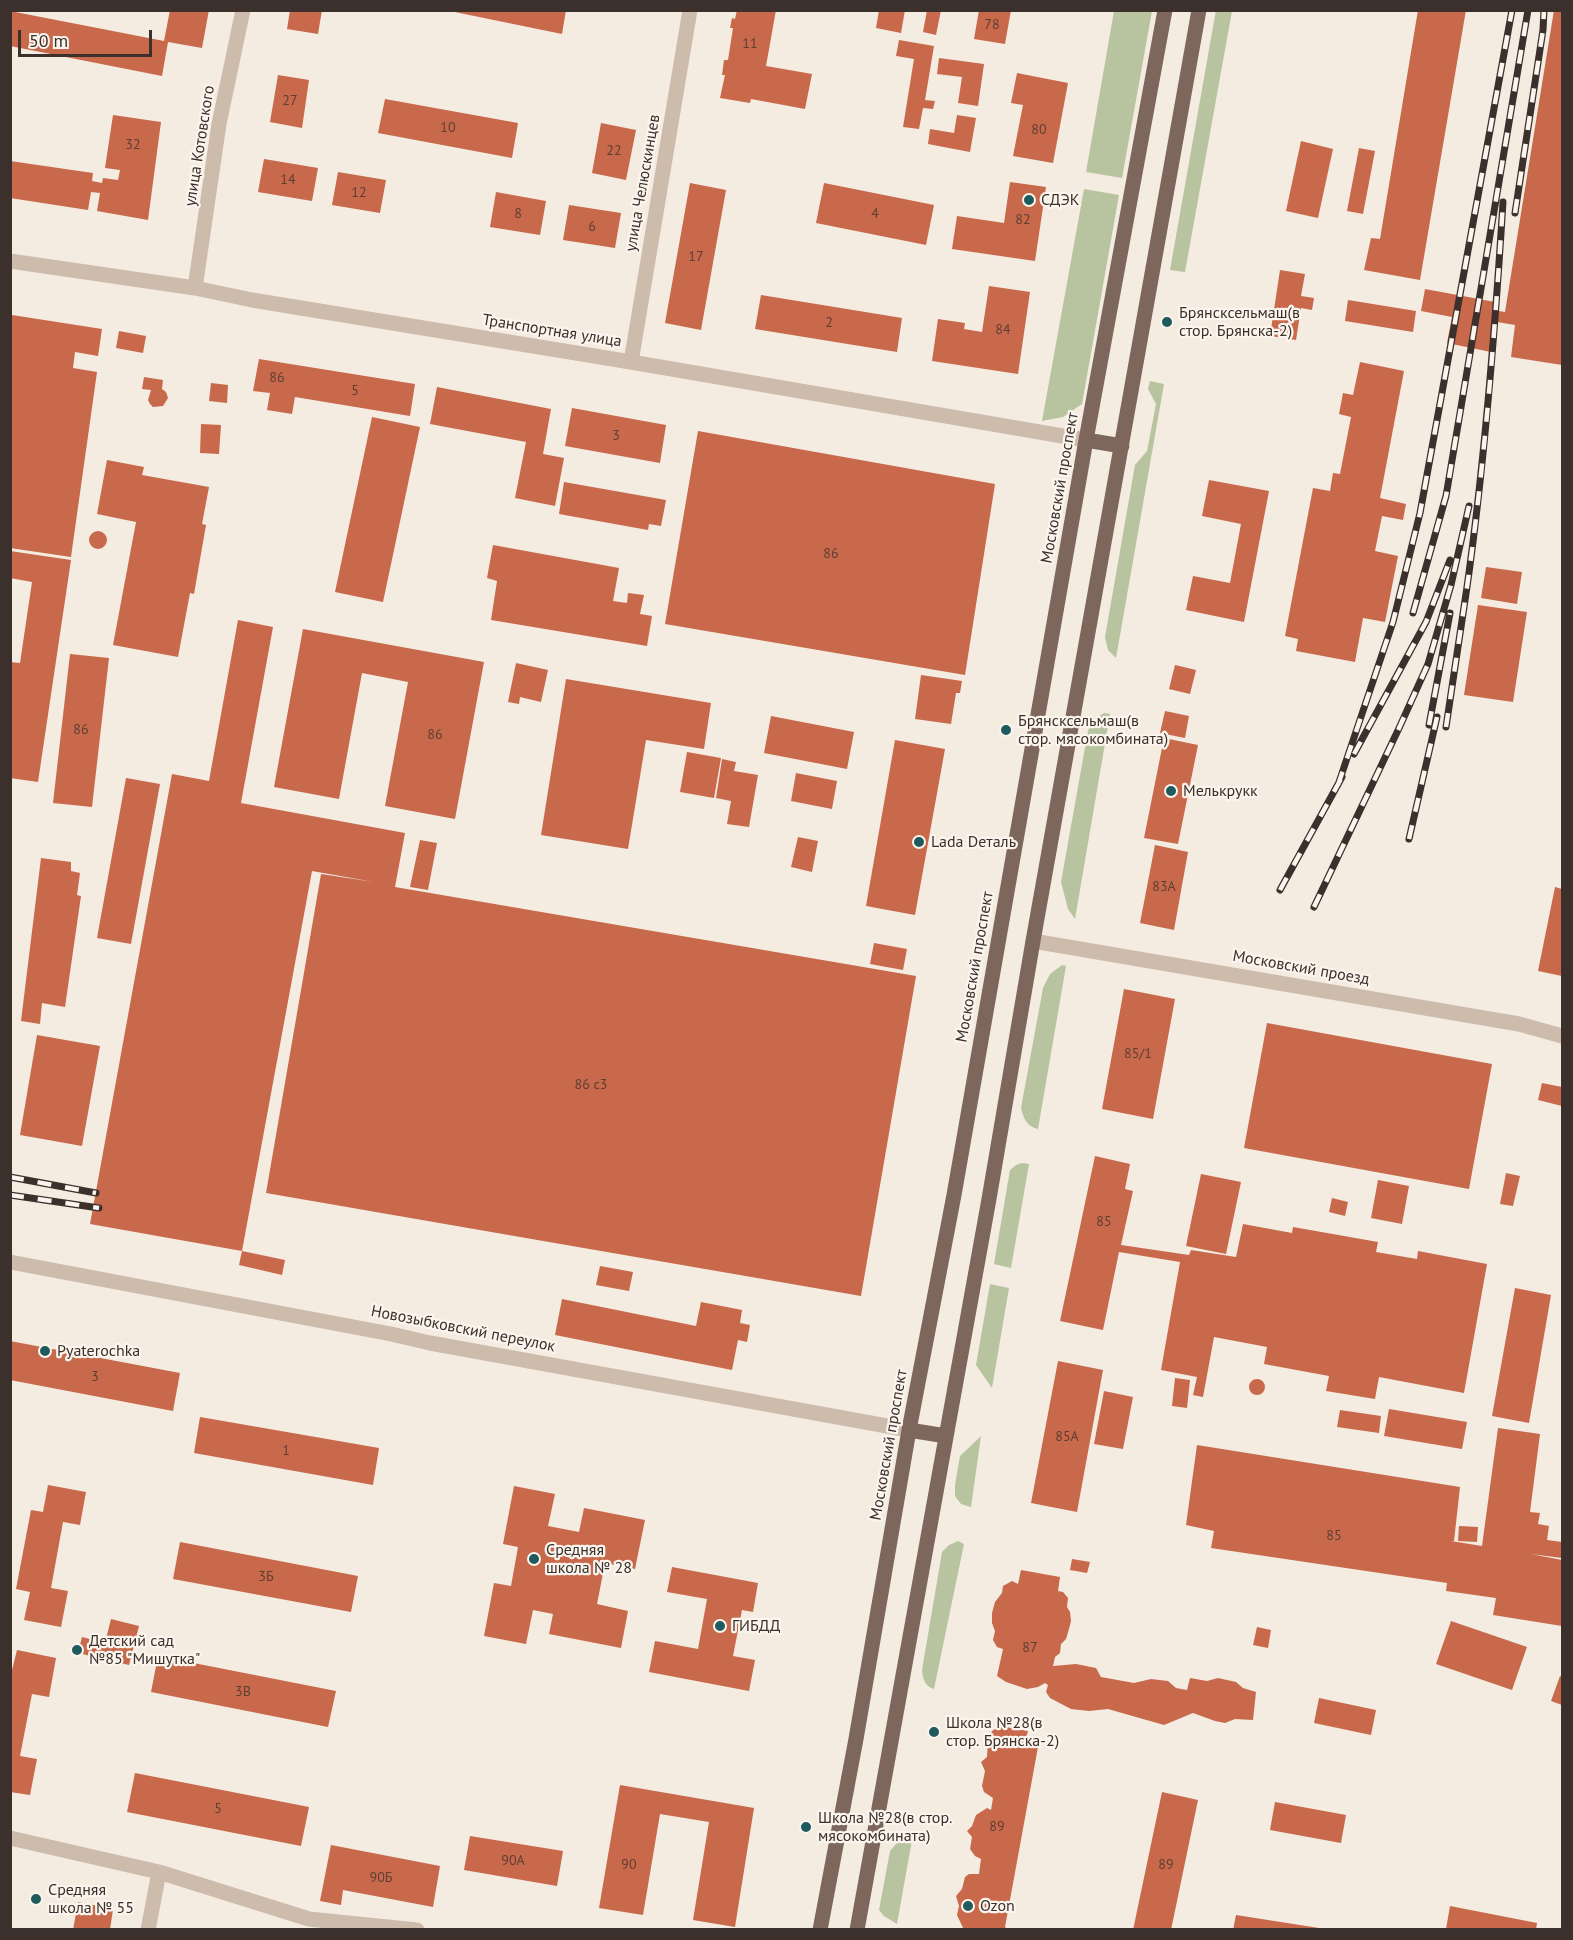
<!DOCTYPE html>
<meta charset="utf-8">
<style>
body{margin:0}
#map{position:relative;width:1573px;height:1940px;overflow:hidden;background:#f4ebe1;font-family:"PT Sans",sans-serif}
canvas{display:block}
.frame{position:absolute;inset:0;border:12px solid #3b302b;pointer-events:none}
.scale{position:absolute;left:18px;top:30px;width:134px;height:27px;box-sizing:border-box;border:3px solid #3b302b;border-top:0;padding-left:8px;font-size:18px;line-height:21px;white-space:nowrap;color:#3b302b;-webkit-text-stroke:4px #fbf5ee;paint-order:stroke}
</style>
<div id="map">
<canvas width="1573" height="1940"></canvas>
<div class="frame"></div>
<div class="scale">50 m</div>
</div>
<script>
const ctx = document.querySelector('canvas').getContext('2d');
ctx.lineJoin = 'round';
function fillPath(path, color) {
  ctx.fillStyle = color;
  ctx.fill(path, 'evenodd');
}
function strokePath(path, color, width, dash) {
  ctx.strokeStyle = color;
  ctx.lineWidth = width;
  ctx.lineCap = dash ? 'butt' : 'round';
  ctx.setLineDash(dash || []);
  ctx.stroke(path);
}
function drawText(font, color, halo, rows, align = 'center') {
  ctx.font = font + ' "PT Sans",sans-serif';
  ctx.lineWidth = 4.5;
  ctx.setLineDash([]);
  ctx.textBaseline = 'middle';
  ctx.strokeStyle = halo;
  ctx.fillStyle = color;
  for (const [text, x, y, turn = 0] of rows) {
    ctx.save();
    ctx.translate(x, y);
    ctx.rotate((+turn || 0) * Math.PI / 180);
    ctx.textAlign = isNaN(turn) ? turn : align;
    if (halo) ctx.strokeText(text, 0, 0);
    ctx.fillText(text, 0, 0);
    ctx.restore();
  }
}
fillPath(new Path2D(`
 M 1216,10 L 1232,11 L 1185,272 L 1170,270 Z
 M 1114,11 L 1152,11 L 1122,178 L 1086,172 Z
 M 1084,189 L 1119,195 L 1082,404 L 1063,417 L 1042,421 Z
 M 1150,381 L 1164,384 L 1116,658 L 1108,650 L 1105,637 L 1135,465 L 1147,451 L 1156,404 L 1148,389 Z
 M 1104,713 L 1110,714 L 1075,919 L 1068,909 L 1061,882 L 1088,731 L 1093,720 Z
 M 1062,965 L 1066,966 L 1038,1129 C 1026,1126 1024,1119 1021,1108 L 1043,988 L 1050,974 Z
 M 1022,1163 L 1029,1164 L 1011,1268 L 994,1264 L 1010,1170 L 1016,1165 Z
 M 990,1284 L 1009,1288 L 992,1388 L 976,1365 Z
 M 981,1436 L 971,1507 L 961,1504 L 955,1496 L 955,1485 L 960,1456 Z
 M 958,1541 L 964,1544 L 934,1689 C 925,1686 923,1680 922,1670 L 942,1552 L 949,1545 Z
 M 905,1839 L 912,1840 L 897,1924 L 884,1916 L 879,1910 L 890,1851 L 896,1844 Z`), '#b8c4a0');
fillPath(new Path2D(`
 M 170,10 L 209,10 L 202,48 L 168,42 L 162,76 L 10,46 L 10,11 L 164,41 Z
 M 290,10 L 322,10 L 318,34 L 287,29 Z
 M 445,10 L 566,10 L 562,34 Z
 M 737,10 L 776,10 L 766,66 L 812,74 L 805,109 L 751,99 L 750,103 L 720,98 L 725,75 L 722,75 L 724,60 L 728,60 L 733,28 L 730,28 L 732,18 L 735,19 Z
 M 879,10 L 905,10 L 901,33 L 876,28 Z
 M 927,10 L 941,10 L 936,35 L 923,32 Z
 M 979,10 L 1011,10 L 1005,44 L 974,39 Z
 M 1418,10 L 1466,10 L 1420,280 L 1364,270 L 1371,238 L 1380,239 Z
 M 1554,10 L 1562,10 L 1562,365 L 1511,357 L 1515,325 L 1497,322 L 1491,352 L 1447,343 L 1452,317 L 1421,311 L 1425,289 L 1495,302 L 1493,310 L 1505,312 Z
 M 899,40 L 934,46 L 925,100 L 935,101 L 933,109 L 923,108 L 919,129 L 903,127 L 914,59 L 896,56 Z
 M 939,58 L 984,64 L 978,106 L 958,103 L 962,77 L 937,74 Z
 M 1017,73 L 1068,83 L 1053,163 L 1013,156 L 1023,105 L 1011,103 Z
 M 278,75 L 309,80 L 302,128 L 270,122 Z
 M 385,99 L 518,123 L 512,158 L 378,133 Z
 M 113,115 L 161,122 L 148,220 L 97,211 L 100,193 L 91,192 L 88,210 L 10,198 L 10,161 L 93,173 L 92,181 L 102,183 L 103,178 L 118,180 L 120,170 L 105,168 Z
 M 957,115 L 976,118 L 970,152 L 928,144 L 930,129 L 954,133 Z
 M 601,123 L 636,130 L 626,180 L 592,173 Z
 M 1301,141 L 1333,149 L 1318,218 L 1286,211 Z
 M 1359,148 L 1375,151 L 1363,214 L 1347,211 Z
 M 264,159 L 318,168 L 312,201 L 258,192 Z
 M 338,172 L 386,180 L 380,213 L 332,205 Z
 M 1010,182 L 1046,187 L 1035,261 L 952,249 L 957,216 L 1004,223 Z
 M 690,183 L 726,190 L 701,330 L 665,323 Z
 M 824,183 L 934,205 L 926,245 L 816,223 Z
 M 496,192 L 546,201 L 540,235 L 490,227 Z
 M 569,205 L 621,213 L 615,248 L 563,240 Z
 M 1280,270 L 1305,274 L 1301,296 L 1314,298 L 1312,310 L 1301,308 L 1296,340 L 1270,336 Z
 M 989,286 L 1030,292 L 1018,374 L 932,361 L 938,319 L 965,323 L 964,329 L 982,332 Z
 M 761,295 L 902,318 L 897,352 L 755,329 Z
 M 1348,300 L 1416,311 L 1413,332 L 1345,321 Z
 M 12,315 L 102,329 L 98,356 L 75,352 L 73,368 L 97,372 L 71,557 L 10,548 L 10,324 Z
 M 119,331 L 146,336 L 143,353 L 116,348 Z
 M 259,359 L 415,384 L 410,416 L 295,397 L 292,414 L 267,410 L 270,393 L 253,391 Z
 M 1360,362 L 1404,371 L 1380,498 L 1406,504 L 1403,520 L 1382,516 L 1375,551 L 1398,556 L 1385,622 L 1363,618 L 1355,662 L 1296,651 L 1298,639 L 1285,636 L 1313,488 L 1330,491 L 1333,473 L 1340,474 L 1351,417 L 1339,414 L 1343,393 L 1353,395 Z
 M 144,377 L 163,380 L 162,389 L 166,392 L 168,398 L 163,406 L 153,407 L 150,404 L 148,400 L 151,390 L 142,389 Z
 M 211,383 L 228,385 L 227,403 L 209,401 Z
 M 437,387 L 551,409 L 543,454 L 564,458 L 555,506 L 515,498 L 526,442 L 430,424 Z
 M 572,408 L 666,425 L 660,463 L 565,446 Z
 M 372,417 L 420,427 L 383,602 L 335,592 Z
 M 201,424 L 221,425 L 219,454 L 200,453 Z
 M 698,431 L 995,484 L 965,675 L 665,624 Z
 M 107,460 L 144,467 L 142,475 L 209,487 L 202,524 L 206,525 L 194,594 L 190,593 L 178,657 L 113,645 L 136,522 L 97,514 Z
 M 1209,480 L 1269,491 L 1244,622 L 1186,610 L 1193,576 L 1230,583 L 1241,524 L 1202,516 Z
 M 564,482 L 666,500 L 661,526 L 649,524 L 648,530 L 559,514 Z
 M89 540a9 9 0 1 1 18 0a9 9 0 1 1-18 0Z
 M 493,545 L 619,568 L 613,601 L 627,603 L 628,593 L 644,595 L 640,614 L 652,616 L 647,646 L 491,620 L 497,581 L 487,578 Z
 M 10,551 L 71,560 L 38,782 L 10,778 L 10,662 L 20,663 L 32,582 L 10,578 Z
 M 1486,567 L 1522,572 L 1517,604 L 1481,598 Z
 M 1478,605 L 1527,612 L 1513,702 L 1464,695 Z
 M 238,620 L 273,627 L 241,803 L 405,833 L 395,887 L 916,976 L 861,1296 L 266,1193 L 321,874 L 374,882 L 312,871 L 242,1251 L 90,1224 L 172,774 L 209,781 Z
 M 303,629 L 484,662 L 455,819 L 385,806 L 408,682 L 362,673 L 339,799 L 274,787 Z
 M 70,654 L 109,658 L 92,807 L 53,803 Z
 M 516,663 L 548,670 L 541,702 L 520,697 L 519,704 L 508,702 Z
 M 1175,665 L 1196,670 L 1190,694 L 1169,689 Z
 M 921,675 L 962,681 L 960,693 L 956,693 L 951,724 L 915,719 Z
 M 566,679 L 711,703 L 704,749 L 646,740 L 628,849 L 541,835 Z
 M 1165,711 L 1189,716 L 1185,738 L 1160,733 Z
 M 771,716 L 854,732 L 847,769 L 764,753 Z
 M 1164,738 L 1198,745 L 1178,844 L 1144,838 Z
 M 895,740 L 945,749 L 915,915 L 866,906 Z
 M 687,752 L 721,758 L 714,798 L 680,792 Z
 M 722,759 L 736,762 L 734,771 L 758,775 L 749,827 L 727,824 L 731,801 L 716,798 Z
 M 796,773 L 837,781 L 832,809 L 791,801 Z
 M 126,778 L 160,784 L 131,944 L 97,938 Z
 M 798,837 L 818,841 L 812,872 L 791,867 Z
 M 420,840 L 437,843 L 428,890 L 410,887 Z
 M 1155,845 L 1188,852 L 1174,930 L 1140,923 Z
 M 41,858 L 71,862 L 71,871 L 80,873 L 77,895 L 81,896 L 65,1007 L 42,1003 L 40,1024 L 21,1021 Z
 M 1555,887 L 1562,889 L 1562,976 L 1538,971 Z
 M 874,943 L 907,949 L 903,970 L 870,964 Z
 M 1124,989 L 1175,999 L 1153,1119 L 1102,1109 Z
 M 1267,1023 L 1492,1064 L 1469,1189 L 1244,1148 Z
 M 37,1035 L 100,1046 L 82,1146 L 20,1135 Z
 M 1542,1083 L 1562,1087 L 1562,1106 L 1538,1100 Z
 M 1095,1156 L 1130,1164 L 1125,1189 L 1133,1191 L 1121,1245 L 1189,1255 L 1191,1250 L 1236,1257 L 1243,1224 L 1292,1233 L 1293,1227 L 1378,1242 L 1376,1252 L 1417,1259 L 1418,1251 L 1487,1264 L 1464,1393 L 1379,1377 L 1375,1399 L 1326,1391 L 1329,1376 L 1264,1364 L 1267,1347 L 1214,1337 L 1203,1397 L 1193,1395 L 1197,1377 L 1161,1370 L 1180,1262 L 1119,1252 L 1103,1330 L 1060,1321 Z
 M 1506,1173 L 1520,1176 L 1513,1206 L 1500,1204 Z
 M 1201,1174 L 1241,1182 L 1226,1254 L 1186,1246 Z
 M 1378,1180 L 1409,1186 L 1402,1224 L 1371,1218 Z
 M 1332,1198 L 1348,1202 L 1345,1216 L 1329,1212 Z
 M 242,1251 L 285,1260 L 282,1275 L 239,1265 Z
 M 600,1266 L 633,1272 L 629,1291 L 596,1285 Z
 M 1515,1288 L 1551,1295 L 1529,1423 L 1492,1416 Z
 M 562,1299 L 696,1326 L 701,1302 L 742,1310 L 740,1323 L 750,1325 L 747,1342 L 738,1340 L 732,1370 L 555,1335 Z
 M 10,1341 L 180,1373 L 173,1411 L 10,1380 Z
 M 1058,1361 L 1103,1370 L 1077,1512 L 1031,1503 Z
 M 1175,1378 L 1190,1380 L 1187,1408 L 1172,1406 Z
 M1249 1387a8 8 0 1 1 16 0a8 8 0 1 1-16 0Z
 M 1104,1391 L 1133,1397 L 1123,1449 L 1094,1444 Z
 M 1389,1409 L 1467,1422 L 1462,1449 L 1384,1436 Z
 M 1340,1410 L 1381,1416 L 1379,1433 L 1337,1427 Z
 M 200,1417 L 379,1448 L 373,1485 L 194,1453 Z
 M 1498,1428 L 1540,1434 L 1530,1512 L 1540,1513 L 1538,1524 L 1549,1526 L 1547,1540 L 1562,1542 L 1562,1558 L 1531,1554 L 1562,1560 L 1562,1626 L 1493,1615 L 1496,1598 L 1446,1591 L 1447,1583 L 1211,1548 L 1214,1531 L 1186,1525 L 1197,1445 L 1460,1487 L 1454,1541 L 1451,1541 L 1482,1546 Z
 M 48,1485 L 86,1492 L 80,1525 L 63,1522 L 51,1588 L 68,1591 L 61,1627 L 24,1620 L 30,1592 L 16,1589 L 31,1510 L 43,1512 Z
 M 514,1486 L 555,1494 L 548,1526 L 579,1532 L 584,1508 L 645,1520 L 635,1569 L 605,1563 L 597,1604 L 628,1611 L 621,1648 L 549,1634 L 553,1614 L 533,1610 L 526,1644 L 484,1636 L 494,1583 L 511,1586 L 518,1547 L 503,1544 Z
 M 1459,1526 L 1478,1527 L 1477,1542 L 1458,1541 Z
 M 180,1542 L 358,1576 L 351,1612 L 173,1579 Z
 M 1072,1559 L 1090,1562 L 1087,1573 L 1070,1570 Z
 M 672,1567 L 758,1583 L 753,1612 L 742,1610 L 733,1656 L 755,1660 L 749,1691 L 649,1672 L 655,1641 L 698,1649 L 707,1599 L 667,1592 Z
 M 1021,1570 L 1060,1577 L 1058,1591 L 1063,1592 L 1068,1598 L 1067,1607 L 1070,1612 L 1071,1621 L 1069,1629 L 1066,1639 L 1061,1644 L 1060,1653 L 1055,1657 L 1053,1666 L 1076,1664 L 1096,1668 L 1101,1677 L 1134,1683 L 1151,1679 L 1168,1681 L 1176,1688 L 1187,1690 L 1190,1678 L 1207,1681 L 1218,1678 L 1236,1682 L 1243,1688 L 1256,1692 L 1253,1720 L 1235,1719 L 1225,1723 L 1215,1721 L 1193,1713 L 1164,1725 L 1108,1709 L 1089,1711 L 1071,1709 L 1050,1698 L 1046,1692 L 1048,1685 L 1045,1683 L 1038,1687 L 1027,1689 L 1006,1682 L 997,1676 L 1003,1649 L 997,1647 L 993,1640 L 995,1631 L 992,1623 L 992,1613 L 995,1602 L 1002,1593 L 1003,1586 L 1012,1581 L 1018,1584 Z
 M 111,1619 L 139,1626 L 129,1665 L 78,1653 L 82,1637 L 105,1643 Z
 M 1451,1621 L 1527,1647 L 1512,1690 L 1436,1664 Z
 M 1257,1627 L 1271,1630 L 1268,1648 L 1253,1645 Z
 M 17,1650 L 56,1658 L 49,1697 L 32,1694 L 20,1756 L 37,1759 L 30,1795 L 10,1792 L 10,1678 Z
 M 158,1656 L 336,1691 L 328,1727 L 151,1692 Z
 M 1560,1676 L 1562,1677 L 1562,1705 L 1551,1701 Z
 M 1319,1698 L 1376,1710 L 1371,1735 L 1314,1723 Z
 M 1000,1726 L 1028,1731 L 1024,1745 L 1038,1747 L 1005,1927 L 1009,1930 L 964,1930 L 957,1915 L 959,1906 L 956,1896 L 962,1889 L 965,1877 L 969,1874 L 979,1874 L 981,1859 L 975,1856 L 970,1849 L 972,1837 L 967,1831 L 972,1826 L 976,1815 L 987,1808 L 991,1810 L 993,1798 L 984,1792 L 982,1786 L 985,1771 L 981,1762 L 987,1757 L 988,1740 L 992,1731 Z
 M 135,1773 L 309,1807 L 301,1846 L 127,1812 Z
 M 620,1785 L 754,1808 L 735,1927 L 693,1920 L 709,1822 L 660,1814 L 643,1915 L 599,1908 Z
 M 1162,1792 L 1198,1800 L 1171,1930 L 1133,1930 Z
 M 1275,1802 L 1346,1815 L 1341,1843 L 1270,1830 Z
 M 470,1836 L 563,1851 L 557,1886 L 464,1870 Z
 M 331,1845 L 440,1866 L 433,1907 L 343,1890 L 341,1905 L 320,1901 Z
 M 78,1902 L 113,1909 L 110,1930 L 73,1930 Z
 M 1450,1906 L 1537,1923 L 1536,1930 L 1446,1929 Z
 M 1236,1915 L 1319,1928 L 1319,1930 L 1233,1930 Z`), '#c8694b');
strokePath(new Path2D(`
 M 631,362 L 690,10
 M 10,1262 L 391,1334 L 430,1343 L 909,1430
 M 10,1838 L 159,1872 L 309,1919 L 417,1930
 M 148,1930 L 159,1872`), '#cdbbac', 15);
strokePath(new Path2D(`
 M 10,261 L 195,288 L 252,300 L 631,362 L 1086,440
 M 195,288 L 219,124 L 243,10
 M 1033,941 L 1519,1024 L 1562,1036`), '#cdbbac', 15);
strokePath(new Path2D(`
 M 1086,440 L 1122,446
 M 909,1430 L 946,1436
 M 820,1930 L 856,1739 L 909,1430 L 954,1195 L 1086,440 L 1165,10
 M 857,1930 L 989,1199 L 1033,941 L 1199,10`), '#7d675c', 15);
const rail = new Path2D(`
 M 1515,213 L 1543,30 L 1544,10
 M 1413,613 L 1446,496 L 1528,10
 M 1429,725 L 1450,613
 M 1446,727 C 1453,680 1460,634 1467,587 C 1485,460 1495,331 1503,202
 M 1354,754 L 1426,622 L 1450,560
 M 1338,785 L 1393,622 L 1420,513 L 1512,10
 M 1409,839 L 1437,717
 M 1280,890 L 1342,777
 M 1314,907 L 1400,726 L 1428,664 L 1451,585 L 1469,506
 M 10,1177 L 96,1193
 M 10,1195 L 99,1208`);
strokePath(rail, '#3b302b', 7);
strokePath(rail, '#fbf5ee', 4.5, [14]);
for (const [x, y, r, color] of [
 [1029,200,6,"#1f5a5e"],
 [1167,322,6,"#1f5a5e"],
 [1006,730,6,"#1f5a5e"],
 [1171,791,6,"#1f5a5e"],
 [919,842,6,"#1f5a5e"],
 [45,1351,6,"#1f5a5e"],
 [534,1559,6,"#1f5a5e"],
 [720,1626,6,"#1f5a5e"],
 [77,1650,6,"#1f5a5e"],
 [934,1732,6,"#1f5a5e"],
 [806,1827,6,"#1f5a5e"],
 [36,1899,6,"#1f5a5e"],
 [968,1906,6,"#1f5a5e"]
]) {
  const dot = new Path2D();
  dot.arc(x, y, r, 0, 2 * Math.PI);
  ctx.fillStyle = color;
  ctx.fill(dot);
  strokePath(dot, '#fbf5ee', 2);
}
drawText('14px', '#5e3e33', null, [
 ["78",992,25],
 ["11",750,44],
 ["27",290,101],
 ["10",448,128],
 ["80",1039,130],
 ["32",133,145],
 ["22",614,151],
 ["14",288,180],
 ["12",359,193],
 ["8",518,214],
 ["4",875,214],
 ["82",1023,220],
 ["6",592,227],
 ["17",696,257],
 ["2",829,323],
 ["84",1003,330],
 ["86",277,378],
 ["5",355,391],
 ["3",616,436],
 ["86",831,554],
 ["86",81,730],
 ["86",435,735],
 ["83А",1164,887],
 ["85/1",1138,1054],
 ["86 с3",591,1085],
 ["85",1104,1222],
 ["3",95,1377],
 ["85А",1067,1437],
 ["1",286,1451],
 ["85",1334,1536],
 ["3Б",266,1577],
 ["87",1030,1648],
 ["3В",243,1692],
 ["5",218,1809],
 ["89",997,1827],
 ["90А",513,1861],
 ["90",629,1865],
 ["89",1166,1865],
 ["90Б",381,1878]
]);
drawText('16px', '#3b302b', '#fbf5ee', [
 ["улица Котовского",200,146,-81],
 ["улица Челюскинцев",643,183,-80],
 ["Транспортная улица",552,331,9],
 ["Московский проспект",1060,488,-80],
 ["Московский проспект",975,967,-80],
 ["Московский проезд",1301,968,10],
 ["Новозыбковский переулок",463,1329,11],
 ["Московский проспект",889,1445,-80]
]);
drawText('16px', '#3b302b', '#fbf5ee', [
 ["СДЭК",1041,200],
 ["Брянсксельмаш(в",1179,313],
 ["стор. Брянска-2)",1179,331],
 ["Брянсксельмаш(в",1018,721],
 ["стор. мясокомбината)",1018,739],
 ["Мелькрукк",1183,791],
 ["Lada Dеталь",931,842],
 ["Pyaterochka",57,1351],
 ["Средняя",546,1550],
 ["школа № 28",546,1568],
 ["ГИБДД",732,1626],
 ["Детский сад",89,1641],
 ["№85 \"Мишутка\"",89,1659],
 ["Школа №28(в",946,1723],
 ["стор. Брянска-2)",946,1741],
 ["Школа №28(в стор.",818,1818],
 ["мясокомбината)",818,1836],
 ["Средняя",48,1890],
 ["школа № 55",48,1908],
 ["Ozon",980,1906]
], 'left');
</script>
